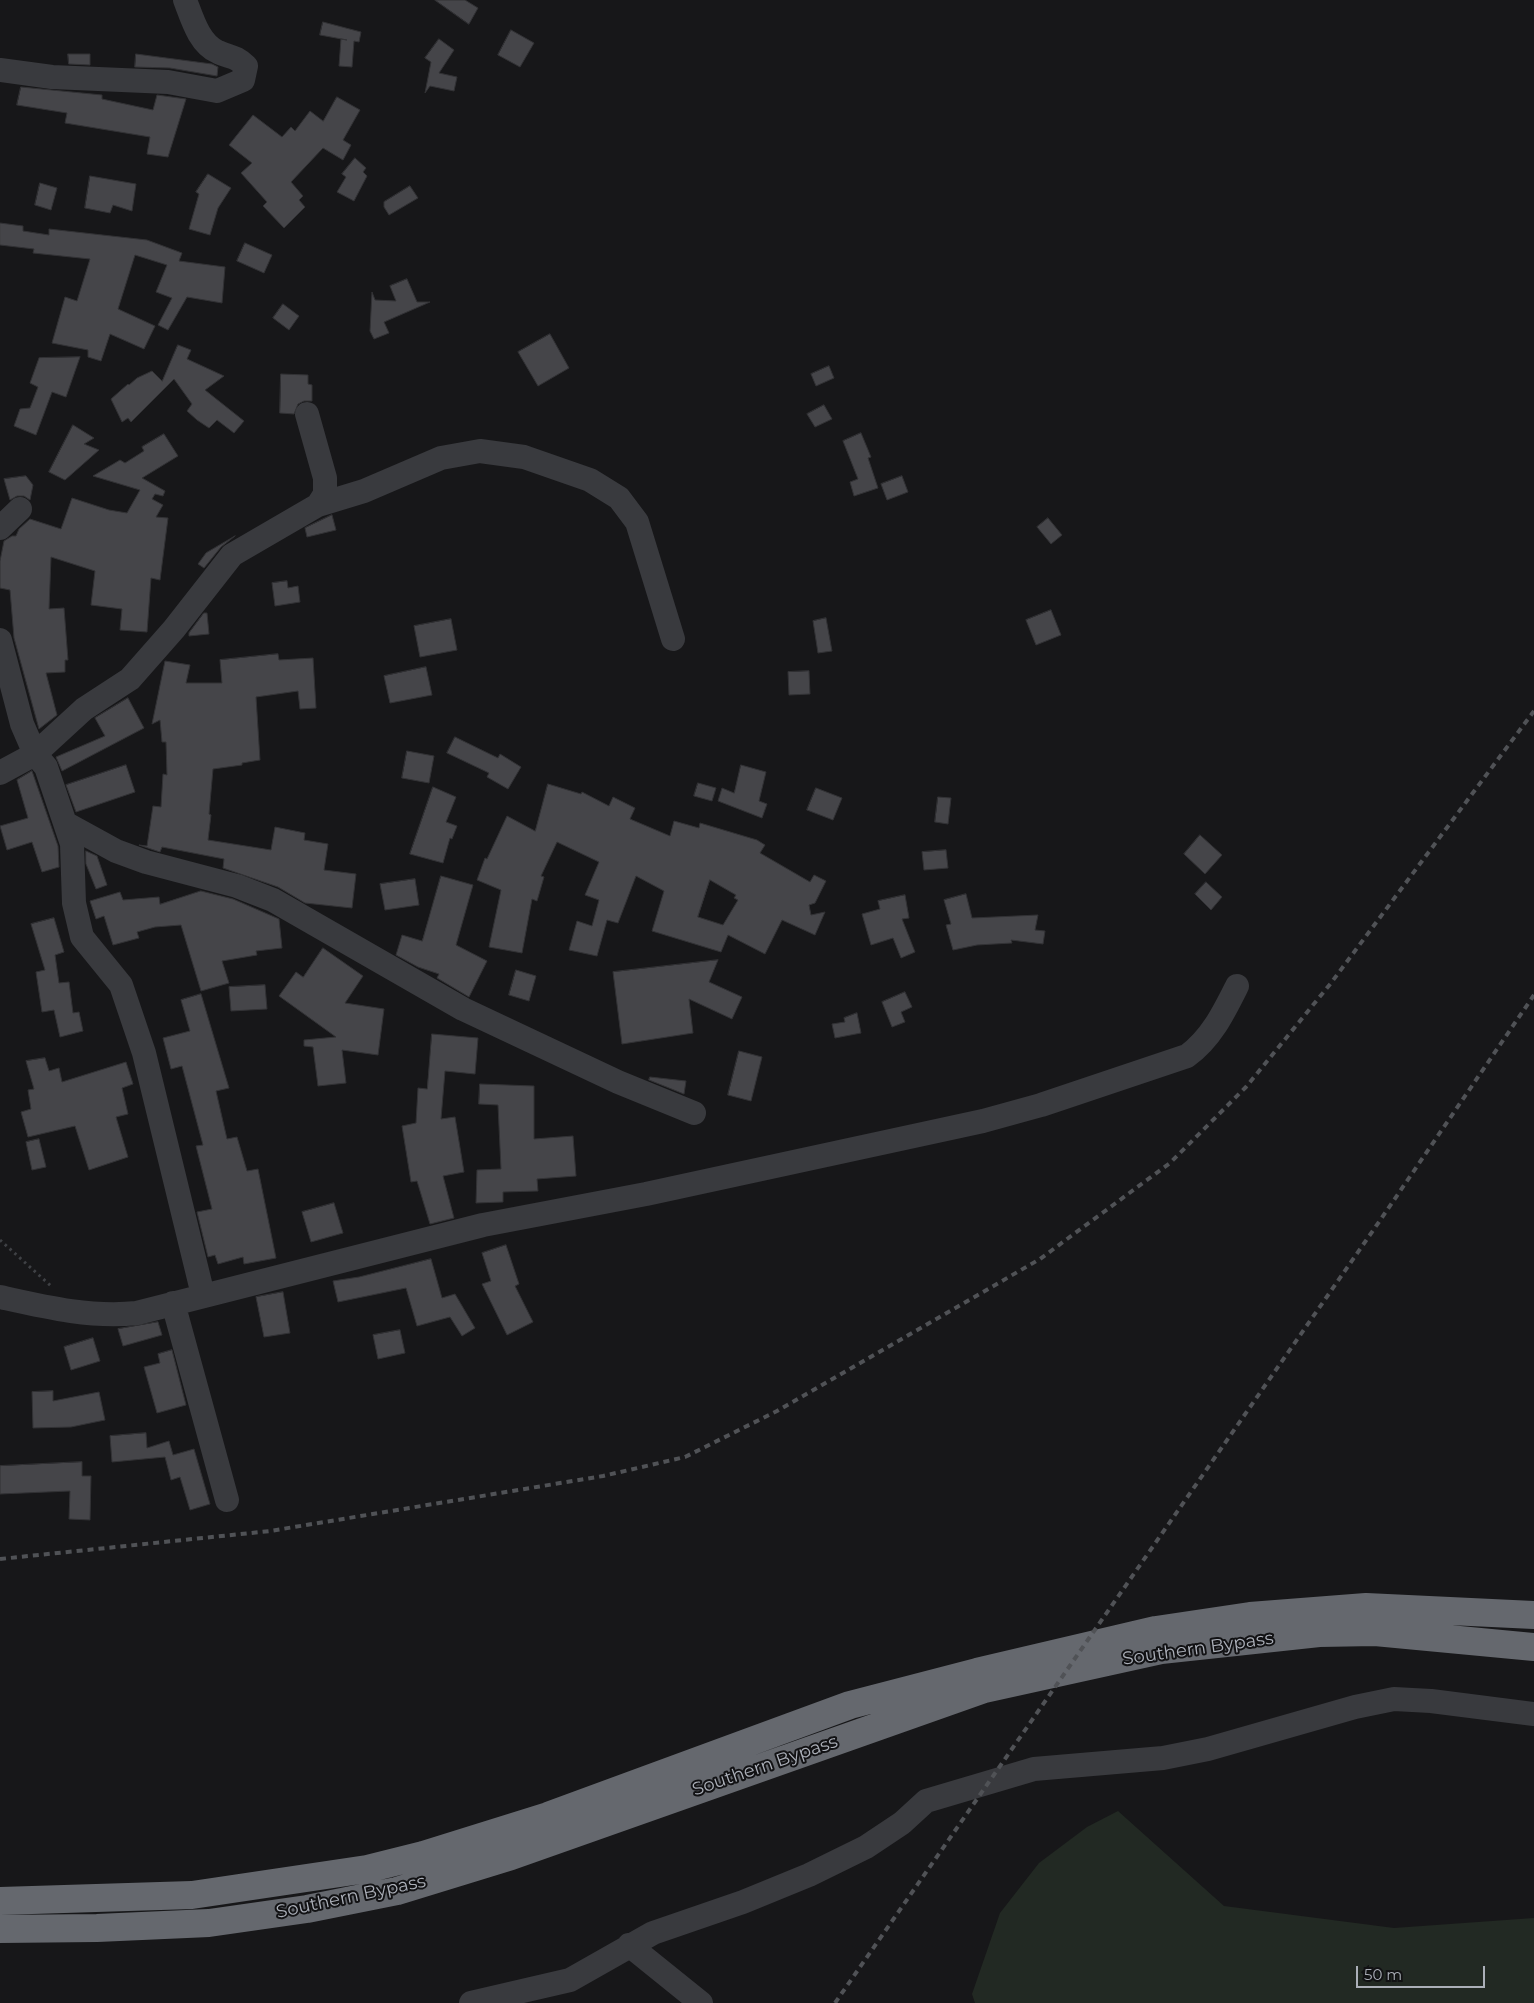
<!DOCTYPE html>
<style>
body{margin:0}
#map{position:relative;width:1534px;height:2003px;overflow:hidden;background:#171719;font-family:Montserrat,sans-serif}
canvas{display:block}
.scale{position:absolute;left:1356px;top:1966px;width:129px;height:22px;box-sizing:border-box;border:2px solid #abafb8;border-top:0;padding-left:6px;font-size:15px;line-height:18px;white-space:nowrap;color:#abafb8;-webkit-text-stroke:4px #121214;paint-order:stroke}
</style>
<div id="map">
<canvas width="1534" height="2003"></canvas>
<div class="scale">50 m</div>
</div>
<script>
const ctx = document.querySelector('canvas').getContext('2d');
ctx.lineJoin = 'round';
function fillPath(path, color) {
  ctx.fillStyle = color;
  ctx.fill(path, 'evenodd');
}
function strokePath(path, color, width, dash) {
  ctx.strokeStyle = color;
  ctx.lineWidth = width;
  ctx.lineCap = dash ? 'butt' : 'round';
  ctx.setLineDash(dash || []);
  ctx.stroke(path);
}
function drawText(font, color, halo, rows, align = 'center') {
  ctx.font = font + ' Montserrat,sans-serif';
  ctx.lineWidth = 4;
  ctx.setLineDash([]);
  ctx.textBaseline = 'middle';
  ctx.strokeStyle = halo;
  ctx.fillStyle = color;
  for (const [text, x, y, turn = 0] of rows) {
    ctx.save();
    ctx.translate(x, y);
    ctx.rotate((+turn || 0) * Math.PI / 180);
    ctx.textAlign = isNaN(turn) ? turn : align;
    if (halo) ctx.strokeText(text, 0, 0);
    ctx.fillText(text, 0, 0);
    ctx.restore();
  }
}
fillPath(new Path2D(`
 M 1118,1811 L 1224,1906 L 1394,1928 L 1534,1918 L 1534,2003 L 975,2003 L 972,1994 L 1000,1913 L 1039,1863 L 1087,1827 Z`), '#222923');
const building = new Path2D(`
 M 435,0 L 465,0 L 478,8 L 469,24 Z
 M 323,22 L 361,32 L 359,42 L 354,41 L 352,67 L 339,66 L 341,39 L 347,40 L 320,35 Z
 M 511,30 L 534,43 L 520,67 L 498,55 Z
 M 439,39 L 454,50 L 439,73 L 457,77 L 454,91 L 430,86 L 425,93 L 431,62 L 425,58 Z
 M 68,54 L 90,54 L 90,65 L 69,64 Z
 M 136,54 L 212,64 L 218,67 L 217,76 L 170,68 L 135,67 Z
 M 21,87 L 102,95 L 102,99 L 153,110 L 157,95 L 186,99 L 168,157 L 147,154 L 150,137 L 65,123 L 67,113 L 17,105 Z
 M 337,97 L 360,110 L 343,140 L 351,145 L 343,160 L 323,148 L 291,182 L 303,196 L 299,200 L 305,207 L 284,228 L 263,206 L 267,202 L 241,173 L 252,163 L 229,145 L 253,115 L 282,137 L 291,127 L 295,131 L 310,111 L 323,121 Z
 M 355,158 L 366,168 L 363,172 L 367,176 L 354,201 L 337,192 L 346,177 L 342,174 Z
 M 208,174 L 231,188 L 218,208 L 210,235 L 189,229 L 199,194 L 196,192 Z
 M 90,176 L 136,184 L 132,211 L 113,205 L 110,213 L 85,208 Z
 M 40,183 L 57,188 L 51,210 L 35,205 Z
 M 410,186 L 418,198 L 389,215 L 384,207 L 384,202 Z
 M 0,223 L 23,226 L 23,231 L 49,235 L 49,229 L 147,240 L 182,253 L 179,261 L 225,267 L 222,303 L 187,297 L 168,330 L 158,325 L 172,298 L 156,292 L 167,265 L 135,255 L 118,309 L 155,326 L 144,349 L 110,334 L 101,361 L 88,357 L 88,350 L 52,343 L 65,297 L 77,301 L 90,259 L 33,253 L 34,249 L 0,245 Z
 M 245,243 L 272,255 L 264,273 L 237,261 Z
 M 407,279 L 417,302 L 430,302 L 384,322 L 389,333 L 374,339 L 370,331 L 372,292 L 375,300 L 396,301 L 390,286 Z
 M 283,304 L 299,316 L 289,330 L 273,318 Z
 M 550,334 L 569,368 L 538,386 L 518,352 Z
 M 178,345 L 191,350 L 187,359 L 224,376 L 205,390 L 244,421 L 234,433 L 217,420 L 209,428 L 197,420 L 187,411 L 192,404 L 174,379 L 131,422 L 128,418 L 122,422 L 111,399 L 128,384 L 129,385 L 137,378 L 152,371 L 162,381 Z
 M 80,357 L 66,397 L 52,392 L 36,435 L 14,426 L 20,409 L 30,408 L 38,387 L 30,383 L 39,358 Z
 M 829,366 L 834,378 L 816,386 L 811,374 Z
 M 281,374 L 308,375 L 308,384 L 312,385 L 312,401 L 304,401 L 298,404 L 294,414 L 280,413 Z
 M 824,405 L 832,419 L 815,427 L 807,414 Z
 M 73,425 L 94,438 L 84,444 L 99,450 L 65,480 L 49,472 Z
 M 861,433 L 871,457 L 868,458 L 878,488 L 854,496 L 850,482 L 858,479 L 843,441 Z
 M 164,434 L 178,456 L 142,478 L 165,491 L 163,496 L 155,494 L 152,499 L 163,505 L 156,517 L 168,518 L 160,580 L 151,578 L 147,632 L 120,630 L 122,609 L 91,605 L 95,571 L 51,557 L 49,609 L 64,608 L 68,660 L 65,660 L 65,672 L 46,673 L 57,715 L 39,729 L 14,638 L 10,590 L 0,588 L 0,561 L 4,541 L 12,536 L 16,536 L 19,529 L 30,519 L 61,529 L 72,498 L 109,510 L 127,513 L 140,490 L 93,476 L 120,460 L 125,463 L 144,451 L 142,447 Z
 M 26,476 L 33,485 L 30,500 L 24,496 L 17,496 L 10,500 L 4,479 Z
 M 902,476 L 908,492 L 887,500 L 881,484 Z
 M 332,515 L 336,530 L 307,537 L 305,528 Z
 M 1048,518 L 1062,535 L 1051,544 L 1037,527 Z
 M 235,536 L 221,547 L 204,568 L 198,564 L 206,553 Z
 M 287,581 L 288,588 L 298,586 L 300,602 L 275,606 L 272,583 Z
 M 1051,610 L 1061,635 L 1036,645 L 1026,620 Z
 M 204,613 L 207,613 L 209,634 L 189,636 L 189,633 Z
 M 826,618 L 832,651 L 818,653 L 813,621 Z
 M 451,619 L 457,650 L 420,657 L 414,626 Z
 M 278,654 L 279,660 L 313,658 L 316,708 L 300,709 L 298,691 L 256,697 L 260,760 L 242,763 L 242,765 L 213,769 L 209,814 L 211,815 L 208,840 L 271,850 L 275,827 L 305,833 L 304,840 L 328,844 L 324,870 L 356,874 L 352,908 L 305,903 L 278,887 L 223,868 L 224,859 L 162,847 L 160,852 L 139,845 L 147,846 L 153,806 L 161,807 L 163,774 L 167,775 L 166,742 L 162,742 L 160,720 L 152,724 L 165,661 L 190,665 L 186,683 L 222,683 L 220,660 Z
 M 426,667 L 432,695 L 390,703 L 384,676 Z
 M 809,671 L 810,694 L 789,695 L 788,672 Z
 M 128,698 L 144,728 L 62,771 L 56,757 L 105,736 L 95,718 Z
 M 455,737 L 498,758 L 500,754 L 521,767 L 508,789 L 487,777 L 489,773 L 447,753 Z
 M 407,751 L 434,756 L 429,783 L 402,778 Z
 M 126,765 L 135,792 L 76,812 L 66,785 Z
 M 741,765 L 766,772 L 759,801 L 767,804 L 762,818 L 718,801 L 722,788 L 734,793 Z
 M 32,771 L 58,846 L 59,867 L 42,872 L 32,842 L 7,850 L 0,826 L 28,818 L 17,780 Z
 M 698,783 L 716,788 L 712,801 L 694,796 Z
 M 548,784 L 581,794 L 582,792 L 609,806 L 613,797 L 635,808 L 630,819 L 670,836 L 674,821 L 699,828 L 700,823 L 757,840 L 765,845 L 760,853 L 810,882 L 814,875 L 826,881 L 815,903 L 809,905 L 811,915 L 825,912 L 815,935 L 782,920 L 765,954 L 728,935 L 721,952 L 652,931 L 664,891 L 636,876 L 618,923 L 607,920 L 597,956 L 569,950 L 577,921 L 592,926 L 599,900 L 585,895 L 599,862 L 557,842 L 541,876 L 544,877 L 537,901 L 532,899 L 522,953 L 489,947 L 501,890 L 477,880 L 485,858 L 487,859 L 507,816 L 535,831 ZM 710,880 L 736,895 L 734,898 L 738,900 L 723,925 L 698,917 Z
 M 433,787 L 456,797 L 446,822 L 457,826 L 452,839 L 450,838 L 443,863 L 410,854 Z
 M 816,788 L 842,798 L 833,820 L 807,810 Z
 M 938,797 L 951,798 L 948,824 L 935,822 Z
 M 1200,835 L 1222,855 L 1205,874 L 1184,854 Z
 M 946,850 L 948,868 L 924,870 L 922,852 Z
 M 86,851 L 97,856 L 107,885 L 96,889 L 86,864 Z
 M 441,876 L 473,885 L 456,945 L 487,961 L 469,997 L 437,978 L 439,974 L 418,967 L 396,955 L 402,935 L 422,941 Z
 M 415,879 L 419,905 L 385,910 L 380,884 Z
 M 1206,882 L 1222,897 L 1211,910 L 1195,894 Z
 M 201,891 L 233,899 L 279,919 L 282,948 L 256,951 L 257,955 L 222,961 L 229,983 L 201,991 L 181,925 L 155,927 L 137,932 L 139,938 L 113,945 L 104,916 L 96,919 L 90,901 L 120,892 L 123,900 L 159,897 L 160,904 Z
 M 966,894 L 972,918 L 1038,915 L 1035,930 L 1045,931 L 1043,944 L 1011,940 L 1012,943 L 977,945 L 953,950 L 946,925 L 951,924 L 944,900 Z
 M 905,895 L 909,918 L 902,919 L 915,952 L 901,958 L 893,938 L 871,945 L 862,914 L 880,909 L 878,901 Z
 M 54,918 L 64,952 L 55,955 L 59,983 L 69,982 L 73,1013 L 79,1012 L 83,1031 L 60,1037 L 54,1010 L 42,1012 L 36,972 L 45,970 L 31,924 Z
 M 323,948 L 363,976 L 345,1003 L 384,1009 L 378,1055 L 342,1050 L 346,1083 L 318,1086 L 313,1047 L 304,1046 L 304,1040 L 336,1037 L 279,996 L 296,972 L 303,977 Z
 M 718,960 L 709,982 L 742,997 L 732,1019 L 689,999 L 693,1033 L 622,1044 L 613,972 Z
 M 516,970 L 536,976 L 529,1001 L 509,995 Z
 M 265,985 L 267,1009 L 231,1011 L 229,987 Z
 M 905,992 L 912,1007 L 901,1012 L 905,1022 L 892,1027 L 882,1002 Z
 M 201,994 L 229,1088 L 216,1091 L 227,1139 L 237,1137 L 247,1171 L 258,1169 L 276,1258 L 244,1264 L 243,1257 L 218,1264 L 215,1255 L 208,1257 L 197,1212 L 212,1209 L 196,1146 L 203,1145 L 182,1066 L 171,1069 L 163,1038 L 190,1031 L 181,1000 Z
 M 857,1013 L 861,1033 L 835,1038 L 832,1024 L 845,1022 L 844,1018 Z
 M 432,1034 L 478,1038 L 475,1074 L 445,1071 L 441,1119 L 455,1117 L 464,1172 L 443,1176 L 454,1218 L 430,1224 L 417,1181 L 411,1182 L 402,1126 L 416,1123 L 418,1088 L 427,1089 Z
 M 739,1051 L 762,1057 L 751,1101 L 728,1095 Z
 M 45,1058 L 49,1071 L 59,1068 L 62,1082 L 126,1062 L 133,1084 L 122,1088 L 128,1114 L 116,1117 L 128,1157 L 89,1170 L 75,1126 L 28,1137 L 21,1112 L 31,1109 L 28,1090 L 34,1089 L 26,1061 Z
 M 650,1077 L 686,1081 L 684,1094 L 649,1080 Z
 M 480,1084 L 534,1086 L 534,1139 L 573,1136 L 576,1176 L 537,1179 L 538,1191 L 503,1192 L 503,1202 L 476,1203 L 477,1170 L 501,1169 L 498,1105 L 479,1104 Z
 M 39,1139 L 46,1167 L 32,1170 L 26,1142 Z
 M 334,1203 L 343,1233 L 311,1242 L 302,1212 Z
 M 506,1245 L 519,1284 L 515,1286 L 533,1322 L 507,1335 L 482,1284 L 491,1281 L 482,1253 Z
 M 431,1259 L 442,1298 L 455,1294 L 475,1328 L 462,1336 L 450,1317 L 417,1326 L 406,1288 L 338,1302 L 333,1281 L 359,1277 Z
 M 283,1292 L 290,1333 L 264,1337 L 256,1297 Z
 M 158,1322 L 162,1335 L 123,1346 L 118,1329 Z
 M 400,1330 L 405,1353 L 378,1359 L 373,1335 Z
 M 93,1338 L 100,1361 L 71,1370 L 64,1347 Z
 M 172,1350 L 186,1405 L 157,1413 L 144,1367 L 160,1363 L 158,1354 Z
 M 53,1391 L 53,1401 L 99,1392 L 105,1420 L 71,1427 L 33,1428 L 32,1392 Z
 M 146,1433 L 147,1448 L 169,1441 L 173,1455 L 194,1449 L 210,1504 L 190,1510 L 180,1477 L 171,1480 L 165,1457 L 112,1462 L 110,1436 Z
 M 82,1462 L 82,1476 L 91,1476 L 90,1520 L 69,1519 L 70,1491 L 0,1494 L 0,1466 Z`);
fillPath(building, '#454549');
strokePath(building, '#323235', 1);
strokePath(new Path2D(`
 M 0,1240 L 51,1286`), '#3f4145', 3, [2.5, 4]);
strokePath(new Path2D(`
 M 0,70 L 52,77 L 168,82 L 217,91 L 243,80 L 246,66 C 234,55 231,58 218,52 C 199,44 192,18 185,0
 M 318,505 L 364,491 L 441,458 L 480,451 L 524,457 L 590,480 L 619,498 L 637,522 L 673,639
 M 0,528 L 20,509
 M 0,640 L 22,724 L 35,754 L 46,767 L 72,844 L 74,903 L 82,937 L 121,985 L 144,1053 L 203,1295
 M 0,773 L 35,754 L 84,709 L 130,679 L 174,629 L 232,555 L 318,505 L 325,494 L 325,478 L 307,414
 M 65,823 L 116,851 L 146,862 L 237,886 L 273,900 L 463,1009 L 618,1082 L 694,1113
 M 0,1297 C 45,1307 91,1318 137,1313 L 483,1225 L 646,1194 L 983,1121 L 1041,1105 L 1187,1056 C 1211,1039 1224,1012 1237,986
 M 173,1303 L 227,1500
 M 629,1945 L 701,2003
 M 471,2003 L 570,1980 L 653,1933 L 743,1902 L 809,1875 L 866,1847 L 902,1823 L 926,1801 L 1034,1769 L 1163,1758 L 1208,1749 L 1355,1707 L 1394,1699 L 1431,1701 L 1534,1714`), '#393a3e', 24);
strokePath(new Path2D(`
 M 0,1901 L 192,1895 L 367,1869 L 423,1855 L 548,1816 L 850,1705 L 977,1672 L 1156,1630 L 1250,1616 L 1366,1607 L 1534,1615
 M 0,1929 L 97,1928 L 209,1923 L 307,1909 L 397,1891 L 511,1856 L 984,1689 L 1161,1650 L 1319,1633 L 1375,1632 L 1534,1647`), '#65686e', 28);
strokePath(new Path2D(`
 M 0,1559 L 270,1531 L 603,1476 L 685,1457 L 777,1411 L 1040,1259 L 1170,1163 L 1246,1087 L 1331,983 L 1534,711
 M 835,2003 L 1381,1219 L 1534,995`), '#505256', 4, [6, 5]);
drawText('18px', '#abafb8', '#121214', [
 ["Southern Bypass",1198,1649,-8],
 ["Southern Bypass",765,1766,-19],
 ["Southern Bypass",351,1897,-12]
]);
</script>
